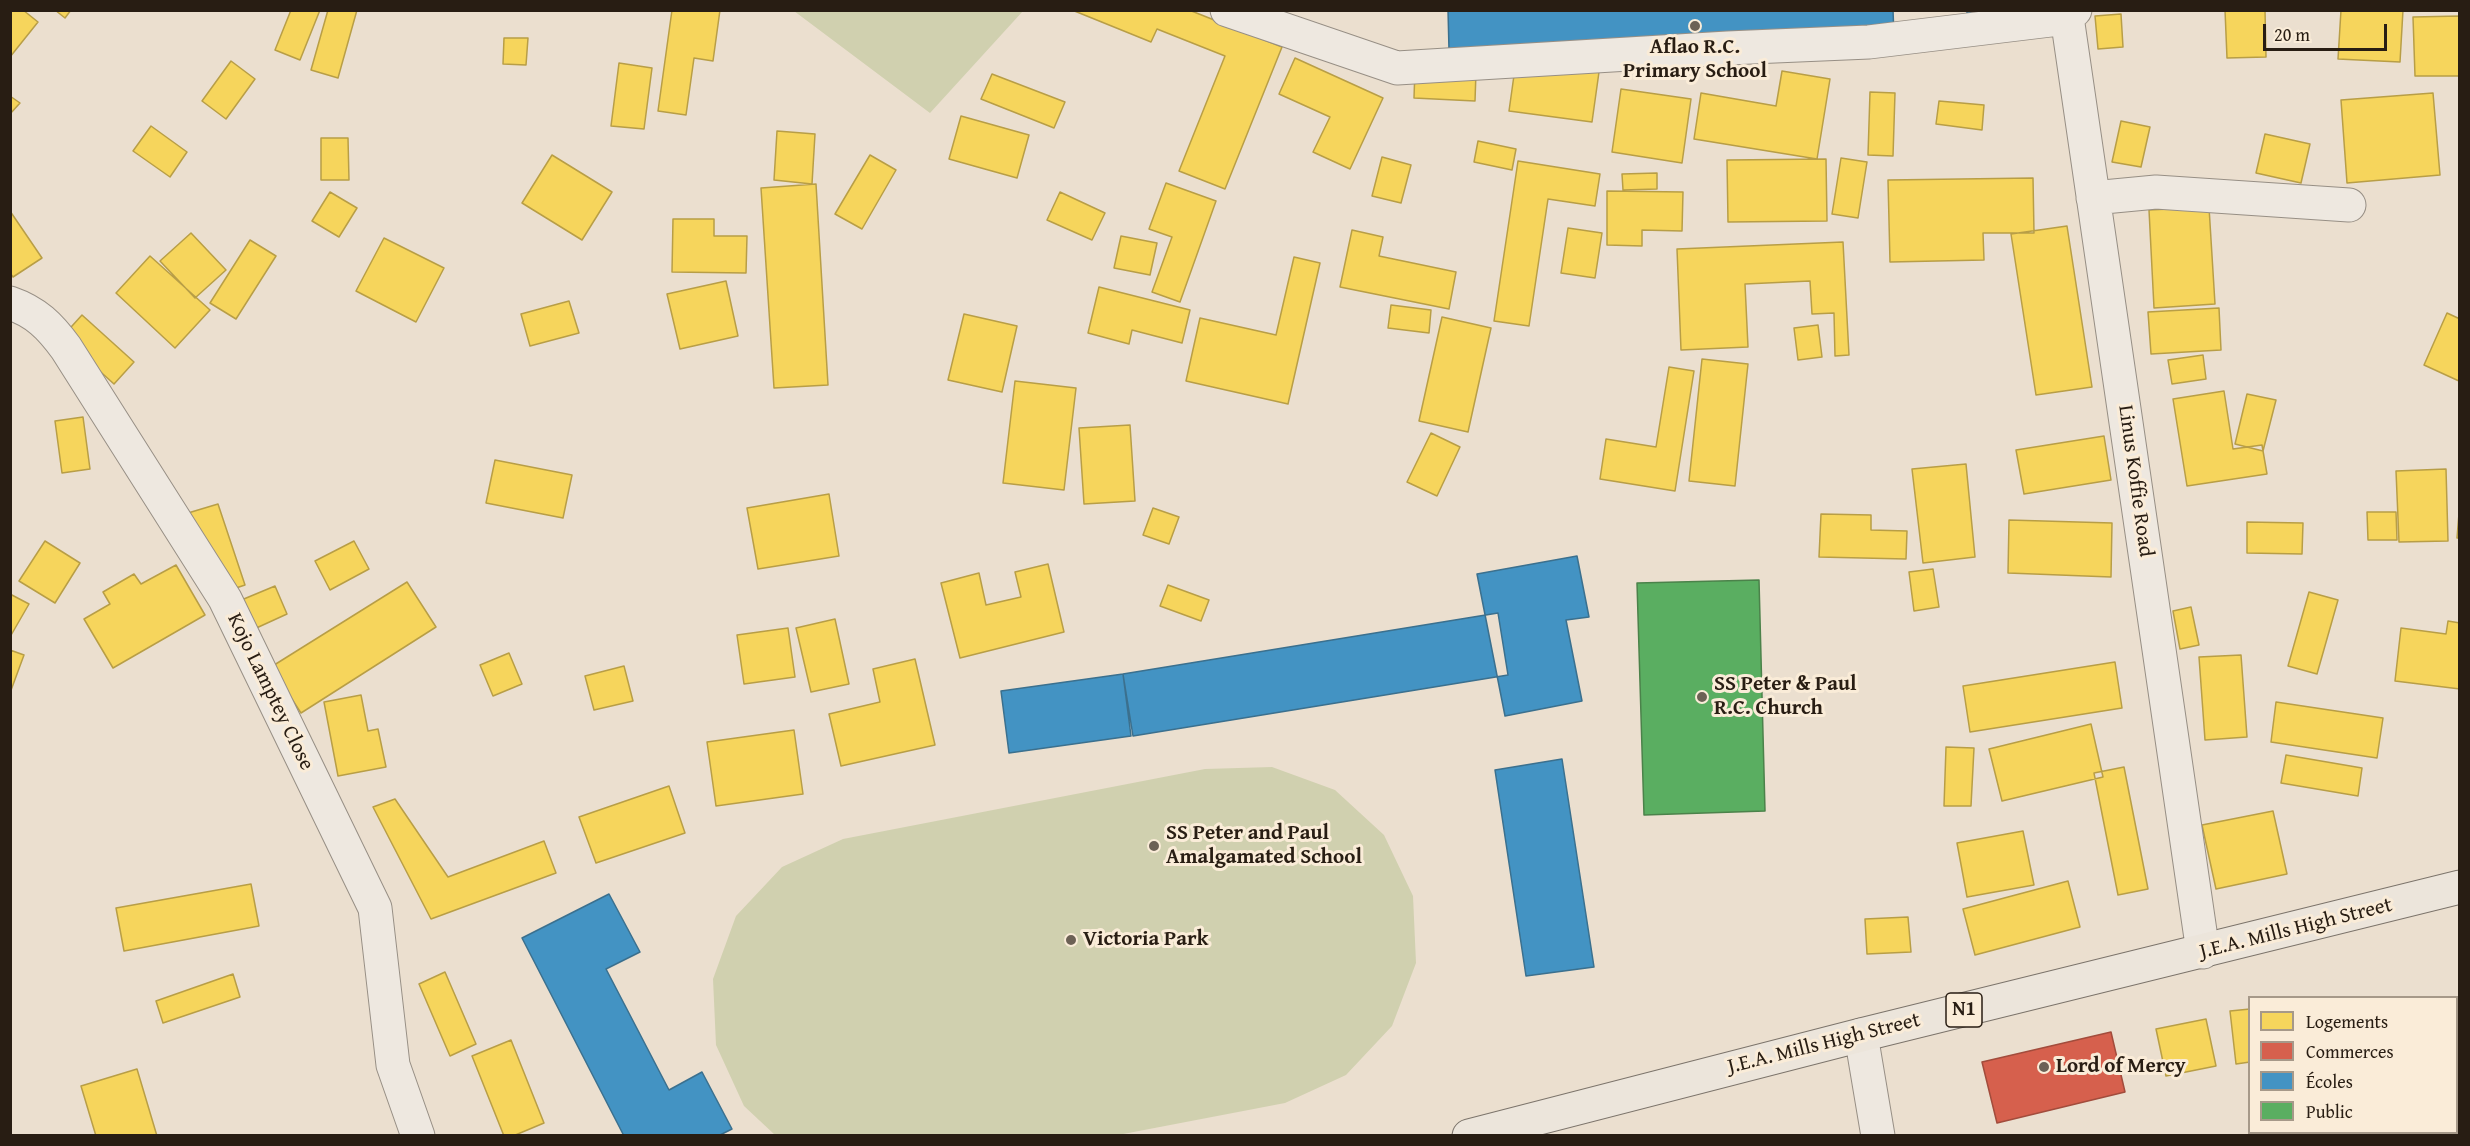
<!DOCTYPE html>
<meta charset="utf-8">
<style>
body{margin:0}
#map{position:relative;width:2470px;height:1146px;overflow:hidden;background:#ebdfcf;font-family:"Gentium Book Plus",serif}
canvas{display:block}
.frame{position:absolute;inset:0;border:12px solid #281d13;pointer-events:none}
.legend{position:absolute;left:2248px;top:996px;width:210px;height:138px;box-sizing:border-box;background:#faecd8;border:2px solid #a69989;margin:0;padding:8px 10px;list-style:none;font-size:18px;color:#281d13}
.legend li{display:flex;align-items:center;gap:12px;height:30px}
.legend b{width:30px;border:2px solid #a69989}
.scale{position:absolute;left:2263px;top:24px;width:124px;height:27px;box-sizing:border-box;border:3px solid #281d13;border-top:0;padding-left:8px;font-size:18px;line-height:21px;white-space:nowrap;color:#281d13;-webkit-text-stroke:4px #faecd8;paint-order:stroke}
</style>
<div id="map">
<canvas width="2470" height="1146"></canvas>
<div class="frame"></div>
<ul class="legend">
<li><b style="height:16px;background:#f6d55c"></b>Logements</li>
<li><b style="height:16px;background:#d6604d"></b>Commerces</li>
<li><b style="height:16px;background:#4393c3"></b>Écoles</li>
<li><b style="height:16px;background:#5aae61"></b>Public</li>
</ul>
<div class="scale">20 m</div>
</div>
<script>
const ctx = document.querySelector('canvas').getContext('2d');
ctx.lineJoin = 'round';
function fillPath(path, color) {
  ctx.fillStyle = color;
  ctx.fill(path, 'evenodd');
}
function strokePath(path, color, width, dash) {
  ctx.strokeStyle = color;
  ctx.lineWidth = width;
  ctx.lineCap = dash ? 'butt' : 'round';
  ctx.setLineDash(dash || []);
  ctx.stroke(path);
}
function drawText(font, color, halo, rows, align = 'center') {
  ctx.font = font + ' "Gentium Book Plus",serif';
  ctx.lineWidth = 6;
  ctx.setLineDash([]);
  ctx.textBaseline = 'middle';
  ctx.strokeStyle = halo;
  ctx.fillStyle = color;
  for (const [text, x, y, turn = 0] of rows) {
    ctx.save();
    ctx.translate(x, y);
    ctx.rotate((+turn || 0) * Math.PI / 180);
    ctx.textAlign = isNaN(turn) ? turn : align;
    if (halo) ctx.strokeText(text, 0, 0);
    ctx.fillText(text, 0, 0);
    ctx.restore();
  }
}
fillPath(new Path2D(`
 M 794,11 L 794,10 L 1023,11 L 930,113 Z
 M 1272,767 L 1335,790 L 1384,835 L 1413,896 L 1416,963 L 1392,1026 L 1346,1075 L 1285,1103 L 1118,1135 L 775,1135 L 744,1106 L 716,1045 L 713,979 L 736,916 L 782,867 L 843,839 L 1205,769 Z`), '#d0d0af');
const homes = new Path2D(`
 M 10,10 L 23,10 L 38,22 L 10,57 Z
 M 55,10 L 71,10 L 65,18 Z
 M 291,10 L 320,10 L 300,60 L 275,50 Z
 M 328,10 L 357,10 L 338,78 L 311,70 Z
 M 672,10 L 720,10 L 713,61 L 694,58 L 686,115 L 658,111 Z
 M 1072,10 L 1189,10 L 1282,47 L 1225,189 L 1179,171 L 1225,56 L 1157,29 L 1151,42 Z
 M 2225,10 L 2265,10 L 2266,57 L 2227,58 Z
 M 2341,10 L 2403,10 L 2400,62 L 2338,59 Z
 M 2121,14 L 2123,47 L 2098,49 L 2095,16 Z
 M 2460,16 L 2460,76 L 2415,76 L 2413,17 Z
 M 504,38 L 528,38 L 526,65 L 503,64 Z
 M 1295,58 L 1383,98 L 1350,169 L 1313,152 L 1330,117 L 1279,94 Z
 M 231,61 L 255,79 L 226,119 L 202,101 Z
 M 1516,61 L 1599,72 L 1592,122 L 1509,111 Z
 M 619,63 L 652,68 L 644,129 L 611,126 Z
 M 1415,69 L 1476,72 L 1475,101 L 1414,98 Z
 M 1782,71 L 1830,79 L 1817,159 L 1694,139 L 1701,93 L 1776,106 Z
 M 992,74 L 1065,102 L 1054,128 L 981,99 Z
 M 1621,89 L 1691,99 L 1682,163 L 1612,152 Z
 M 1870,92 L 1895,93 L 1893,156 L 1868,155 Z
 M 2433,93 L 2440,175 L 2347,183 L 2341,100 Z
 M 10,96 L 20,103 L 10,114 Z
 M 1939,101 L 1984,105 L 1982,130 L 1936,124 Z
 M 961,116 L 1029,135 L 1017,178 L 949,159 Z
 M 2121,121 L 2150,127 L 2141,167 L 2112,162 Z
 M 151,126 L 187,152 L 170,177 L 133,151 Z
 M 777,131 L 815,134 L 812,184 L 774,180 Z
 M 2265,134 L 2310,144 L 2301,183 L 2256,173 Z
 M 321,138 L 348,138 L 349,180 L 321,180 Z
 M 1478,141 L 1516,149 L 1512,170 L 1474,162 Z
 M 552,155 L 612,192 L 582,240 L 522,203 Z
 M 870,155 L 896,170 L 862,229 L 835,214 Z
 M 1382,157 L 1411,165 L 1401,203 L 1372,196 Z
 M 1841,158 L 1867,162 L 1858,218 L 1832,214 Z
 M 1826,159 L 1827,221 L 1728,222 L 1727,160 Z
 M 1518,161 L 1600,174 L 1595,206 L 1548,199 L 1529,326 L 1494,321 Z
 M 1657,173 L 1657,189 L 1623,190 L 1622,174 Z
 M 2033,178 L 2034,233 L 1983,233 L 1984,260 L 1890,262 L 1888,180 Z
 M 1166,183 L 1216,201 L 1180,302 L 1152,292 L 1172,237 L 1149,229 Z
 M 816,184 L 828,385 L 774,388 L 761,188 Z
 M 1607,191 L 1683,192 L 1682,231 L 1642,230 L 1642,246 L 1607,245 Z
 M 330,192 L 357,208 L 339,237 L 312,221 Z
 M 1060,192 L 1105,213 L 1092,240 L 1047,220 Z
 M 2209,207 L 2215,304 L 2154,308 L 2149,210 Z
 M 10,211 L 42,258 L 13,277 L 10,273 Z
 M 673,219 L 714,219 L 714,236 L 747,236 L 746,273 L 672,272 Z
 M 2067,226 L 2092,387 L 2036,395 L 2011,234 Z
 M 1568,228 L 1602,233 L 1595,278 L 1561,273 Z
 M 1352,230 L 1383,237 L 1379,256 L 1456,272 L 1449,309 L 1340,287 Z
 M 191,233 L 226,270 L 195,298 L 160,261 Z
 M 1121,236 L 1157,243 L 1150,275 L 1114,268 Z
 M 384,238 L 444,268 L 416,322 L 356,291 Z
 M 250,240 L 276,256 L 236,319 L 210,303 Z
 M 1843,242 L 1849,355 L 1835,356 L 1834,313 L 1812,314 L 1810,281 L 1745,284 L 1748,347 L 1681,350 L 1677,249 Z
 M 150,256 L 210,310 L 175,348 L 116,293 Z
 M 1294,257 L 1320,263 L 1288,404 L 1186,381 L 1200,318 L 1276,335 Z
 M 726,281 L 738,336 L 680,349 L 667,294 Z
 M 1099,287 L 1190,310 L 1182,343 L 1132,330 L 1129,344 L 1088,333 Z
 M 569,301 L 579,333 L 530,346 L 521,314 Z
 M 1391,305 L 1431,310 L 1429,333 L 1388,328 Z
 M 2219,308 L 2221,350 L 2151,354 L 2148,312 Z
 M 2447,313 L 2460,319 L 2459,381 L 2424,365 Z
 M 964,314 L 1017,326 L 1002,392 L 948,380 Z
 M 82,315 L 134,362 L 114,384 L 62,337 Z
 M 1442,317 L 1491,328 L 1468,432 L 1419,421 Z
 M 1818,325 L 1822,357 L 1798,360 L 1794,328 Z
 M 2203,355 L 2206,379 L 2172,384 L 2168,360 Z
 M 1702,359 L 1748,364 L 1735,486 L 1689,481 Z
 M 1669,367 L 1694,371 L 1675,491 L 1600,479 L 1606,439 L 1656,447 Z
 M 1015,381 L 1076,388 L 1064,490 L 1003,483 Z
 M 2224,391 L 2233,449 L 2262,445 L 2267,474 L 2187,486 L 2173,399 Z
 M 2247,394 L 2276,400 L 2263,451 L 2235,444 Z
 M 83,417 L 90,469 L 62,473 L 55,421 Z
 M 1130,425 L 1135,501 L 1084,504 L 1079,428 Z
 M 1431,433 L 1460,447 L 1437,496 L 1407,482 Z
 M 2104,436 L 2111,480 L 2024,494 L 2016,450 Z
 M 495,460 L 572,475 L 563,518 L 486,503 Z
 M 1966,464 L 1975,557 L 1923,563 L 1912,469 Z
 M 2446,469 L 2448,541 L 2399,542 L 2396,471 Z
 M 829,494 L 839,556 L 758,569 L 747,508 Z
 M 2460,501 L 2460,538 L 2457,538 Z
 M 218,504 L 245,585 L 215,595 L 188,513 Z
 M 1153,508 L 1179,517 L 1169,544 L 1143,535 Z
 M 2367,512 L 2396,512 L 2397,540 L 2368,540 Z
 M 1821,514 L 1871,515 L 1871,530 L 1907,531 L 1906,559 L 1819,557 Z
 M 2009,520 L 2112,523 L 2111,577 L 2008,573 Z
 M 2247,522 L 2303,523 L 2302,554 L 2247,553 Z
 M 45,541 L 80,563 L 55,603 L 19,581 Z
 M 354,541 L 369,569 L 330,590 L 315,561 Z
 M 1048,564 L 1064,632 L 960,658 L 941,583 L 979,573 L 986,605 L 1021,597 L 1015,572 Z
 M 176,565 L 205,615 L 113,668 L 84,619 L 110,604 L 103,592 L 134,574 L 141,584 Z
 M 1933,569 L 1939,607 L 1914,611 L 1909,572 Z
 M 407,582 L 436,627 L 301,713 L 271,667 Z
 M 1168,585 L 1209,600 L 1201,621 L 1160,606 Z
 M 275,586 L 287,614 L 252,630 L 239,601 Z
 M 2309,592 L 2338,600 L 2317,674 L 2288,666 Z
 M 10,594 L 29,604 L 10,637 Z
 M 2191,607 L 2199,645 L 2180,649 L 2173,611 Z
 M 835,619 L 849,684 L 811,692 L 796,628 Z
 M 2448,621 L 2460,623 L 2460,689 L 2395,681 L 2401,628 L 2446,634 Z
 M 788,628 L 795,677 L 744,684 L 737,635 Z
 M 10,650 L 24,655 L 10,693 Z
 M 509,653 L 522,684 L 493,696 L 480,665 Z
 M 2241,655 L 2247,737 L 2205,740 L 2199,657 Z
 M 915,659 L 935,745 L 841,766 L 829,714 L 880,702 L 873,669 Z
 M 2115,662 L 2122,708 L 1970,732 L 1963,686 Z
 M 624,666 L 633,701 L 594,710 L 585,676 Z
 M 361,695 L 368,731 L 378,729 L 386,767 L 338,776 L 324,702 Z
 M 2276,702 L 2383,718 L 2377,758 L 2271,742 Z
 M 2091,724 L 2103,777 L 2002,801 L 1989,749 Z
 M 794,730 L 803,794 L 716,806 L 707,742 Z
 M 1946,747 L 1974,748 L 1971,806 L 1944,806 Z
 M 2286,755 L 2362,768 L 2358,796 L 2281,783 Z
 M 2124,767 L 2148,889 L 2118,895 L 2094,773 Z
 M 669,786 L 685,833 L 596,863 L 579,817 Z
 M 395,799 L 448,877 L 544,841 L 556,873 L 431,919 L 373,807 Z
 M 2273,811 L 2287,874 L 2216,889 L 2202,825 Z
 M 2023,831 L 2034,885 L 1967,897 L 1957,843 Z
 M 2068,881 L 2080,927 L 1975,955 L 1963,909 Z
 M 251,884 L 259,926 L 124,951 L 116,908 Z
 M 1908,917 L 1911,952 L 1867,954 L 1865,919 Z
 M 445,972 L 476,1044 L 450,1056 L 419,984 Z
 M 233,974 L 240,997 L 163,1023 L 156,1001 Z
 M 2250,1009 L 2250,1062 L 2236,1064 L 2230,1011 Z
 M 2206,1019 L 2216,1066 L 2166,1076 L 2156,1029 Z
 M 511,1040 L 544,1123 L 513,1136 L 504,1136 L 472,1056 Z
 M 137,1069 L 157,1136 L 96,1136 L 81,1086 Z
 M 2460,1131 L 2460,1136 L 2435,1136 L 2456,1132 Z`);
fillPath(homes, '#f6d55c');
strokePath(homes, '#b89e46', 1.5);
const shops = new Path2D(`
 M 2111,1032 L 2125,1092 L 1997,1123 L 1982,1062 Z`);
fillPath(shops, '#d6604d');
strokePath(shops, '#a24c3c', 1.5);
const schools = new Path2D(`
 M 1448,10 L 1893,10 L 1894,36 L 1449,50 Z
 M 1967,10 L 2028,10 L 1967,16 Z
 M 1577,556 L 1589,617 L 1566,620 L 1582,701 L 1505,716 L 1477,574 Z
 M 1498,613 L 1508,675 L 1133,736 L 1123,674 Z
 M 1123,674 L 1131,736 L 1009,753 L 1001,691 Z
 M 1562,759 L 1594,967 L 1526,976 L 1495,770 Z
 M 609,894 L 640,952 L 606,969 L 669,1090 L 702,1072 L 732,1129 L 718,1136 L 624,1136 L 522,938 Z`);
fillPath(schools, '#4393c3');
strokePath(schools, '#3b708e', 1.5);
const public = new Path2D(`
 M 1759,580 L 1765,811 L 1644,815 L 1637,583 Z`);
fillPath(public, '#5aae61');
strokePath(public, '#4b824a', 1.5);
const minor = new Path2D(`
 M 1227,10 L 1397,68 L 1728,48 L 1869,42 L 2067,18 L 2075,10
 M 2066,10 L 2203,952
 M 2093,198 L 2156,192 L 2349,205
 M 10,303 C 36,312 50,326 66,348 L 225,599 L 375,908 L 393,1065 L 418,1136
 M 1861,1035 L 1878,1136`);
const highway = new Path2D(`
 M 1469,1136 L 1861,1035 L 2460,887`);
strokePath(minor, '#978f85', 35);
strokePath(highway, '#7c746b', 35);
strokePath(minor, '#eee8e0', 33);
strokePath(highway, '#ece5db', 33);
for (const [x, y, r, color] of [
 [1695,26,6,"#6c6155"],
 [1702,697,6,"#6c6155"],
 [1154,846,6,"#6c6155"],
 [1071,940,6,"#6c6155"],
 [2044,1067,6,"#6c6155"]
]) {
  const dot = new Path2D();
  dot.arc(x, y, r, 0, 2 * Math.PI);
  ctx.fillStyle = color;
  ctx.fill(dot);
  strokePath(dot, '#faecd8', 2);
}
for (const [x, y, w] of [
 [1964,1010,36]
]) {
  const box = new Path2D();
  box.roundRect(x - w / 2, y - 17, w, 34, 4.5);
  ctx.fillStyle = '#faecd8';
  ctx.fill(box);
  strokePath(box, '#281d13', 1.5);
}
drawText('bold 20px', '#281d13', null, [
 ["N1",1964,1010]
]);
drawText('bold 21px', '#281d13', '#faecd8', [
 ["Aflao R.C.",1695,48,"center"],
 ["Primary School",1695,72,"center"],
 ["SS Peter & Paul",1714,685],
 ["R.C. Church",1714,709],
 ["SS Peter and Paul",1166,834],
 ["Amalgamated School",1166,858],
 ["Victoria Park",1083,940],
 ["Lord of Mercy",2056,1067]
], 'left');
drawText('21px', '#281d13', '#faecd8', [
 ["Linus Koffie Road",2135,481,82],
 ["Kojo Lamptey Close",270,692,64],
 ["J.E.A. Mills High Street",2296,929,-14],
 ["J.E.A. Mills High Street",1824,1044,-14]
]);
</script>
